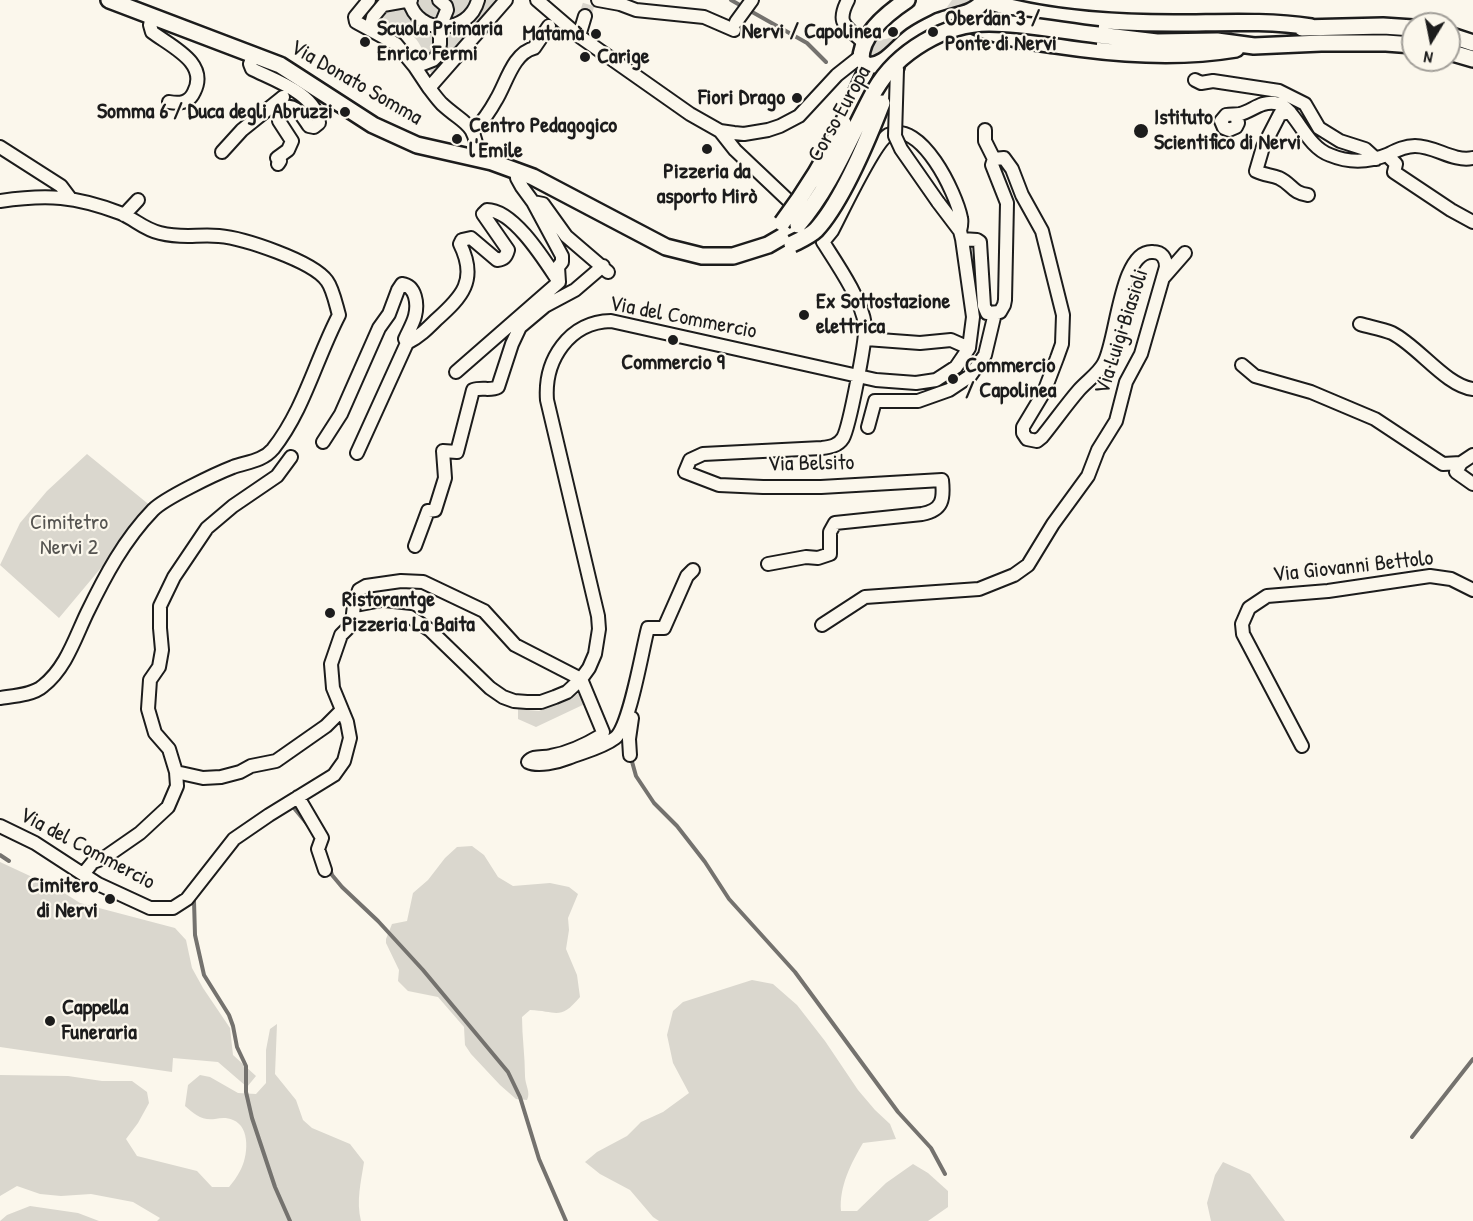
<!DOCTYPE html>
<meta charset="utf-8">
<style>
body{margin:0}
#map{position:relative;width:1473px;height:1221px;overflow:hidden;background:#fbf7ec;font-family:"Patrick Hand",sans-serif}
canvas{display:block}
.north{position:absolute;left:1401px;top:12px;width:60px;height:60px;box-sizing:border-box;background:#fbf7ec;border:2px solid #a29f99;border-radius:50%;rotate:190deg;font-size:16px;font-weight:700;line-height:24px;text-align:center;color:#1c1c1c}
.north::after{content:'';display:block;margin:auto;width:21px;height:27px;background:#1c1c1c;clip-path:polygon(50% 0,100% 100%,50% 72%,0 100%)}
</style>
<div id="map">
<canvas width="1473" height="1221"></canvas>
<div class="north">N</div>
</div>
<script>
const ctx = document.querySelector('canvas').getContext('2d');
ctx.lineJoin = 'round';
function fillPath(path, color) {
  ctx.fillStyle = color;
  ctx.fill(path, 'evenodd');
}
function strokePath(path, color, width, dash) {
  ctx.strokeStyle = color;
  ctx.lineWidth = width;
  ctx.lineCap = dash ? 'butt' : 'round';
  ctx.setLineDash(dash || []);
  ctx.stroke(path);
}
function drawText(font, color, halo, rows, align = 'center') {
  ctx.font = font + ' "Patrick Hand",sans-serif';
  ctx.lineWidth = 4.5;
  ctx.setLineDash([]);
  ctx.textBaseline = 'middle';
  ctx.strokeStyle = halo;
  ctx.fillStyle = color;
  for (const [text, x, y, turn = 0] of rows) {
    ctx.save();
    ctx.translate(x, y);
    ctx.rotate((+turn || 0) * Math.PI / 180);
    ctx.textAlign = isNaN(turn) ? turn : align;
    if (halo) ctx.strokeText(text, 0, 0);
    ctx.fillText(text, 0, 0);
    ctx.restore();
  }
}
fillPath(new Path2D(`
 M 380,0 L 497,0 L 434,75 C 426,69 426,63 424,54 C 415,27 393,24 369,25 L 363,20 Z
 M 952,0 L 975,0 L 973,6 L 942,14 Z
 M 904,33 L 885,54 L 873,57 L 870,55 L 869,47 L 874,40 L 886,39 Z
 M 87,454 L 152,507 L 59,618 L 0,565 L 20,523 L 47,491 Z
 M 582,692 L 589,702 L 536,727 L 518,719 L 518,709 L 539,711 Z
 M 472,846 L 484,855 L 498,877 L 513,886 L 550,883 L 569,887 L 578,894 L 568,918 L 569,930 L 566,949 L 577,975 L 580,997 C 560,1021 557,1011 530,1010 L 522,1017 C 522,1037 525,1056 525,1076 C 525,1085 531,1092 527,1100 L 516,1099 L 500,1085 L 471,1054 L 465,1045 L 464,1027 L 438,997 L 408,991 L 398,981 L 399,970 L 386,943 L 386,939 L 392,924 L 407,921 L 413,893 L 428,880 L 445,858 L 457,847 Z
 M 0,862 L 58,889 L 80,903 L 175,928 L 186,940 L 192,968 L 203,988 L 230,1028 L 233,1055 L 256,1076 L 247,1087 L 218,1062 L 173,1058 L 172,1072 L 0,1047 Z
 M 752,980 L 773,984 L 797,1005 L 825,1041 L 858,1090 L 875,1110 L 890,1124 L 896,1139 L 863,1143 C 851,1163 839,1187 841,1211 L 857,1211 L 886,1183 L 913,1164 L 928,1173 L 948,1191 L 948,1207 L 928,1221 L 659,1221 L 653,1217 L 630,1190 L 600,1174 L 585,1162 L 597,1152 L 627,1136 L 641,1122 L 663,1112 L 689,1093 L 673,1063 L 667,1035 L 673,1011 L 683,1002 Z
 M 277,1024 L 275,1074 L 296,1100 L 303,1120 L 312,1128 L 350,1144 L 364,1162 C 361,1182 356,1201 361,1221 L 157,1221 L 160,1218 L 133,1202 L 91,1194 L 61,1196 L 40,1194 L 17,1186 L 0,1196 L 0,1075 L 68,1076 L 102,1081 L 132,1081 L 147,1092 L 149,1103 L 138,1123 L 126,1139 L 137,1156 L 197,1171 L 212,1187 L 229,1187 C 233,1182 237,1177 240,1171 C 248,1157 251,1127 233,1120 C 226,1117 221,1118 215,1119 C 202,1121 194,1114 185,1106 L 188,1085 L 200,1075 L 210,1077 L 238,1093 L 256,1094 L 266,1083 L 266,1050 L 270,1029 Z
 M 1223,1162 L 1250,1174 L 1285,1221 L 1211,1221 L 1207,1203 L 1215,1175 Z
 M 30,1206 L 78,1213 L 99,1221 L 0,1221 L 7,1215 Z`), '#dad7ce');
strokePath(new Path2D(`
 M 731,0 L 807,43 L 826,62
 M 631,758 L 636,776 L 654,803 L 677,826 L 705,862 L 729,899 L 795,972 L 898,1112 L 931,1148 L 945,1174
 M 294,808 L 308,825
 M 0,855 L 9,861
 M 330,869 L 332,875 L 342,887 L 378,921 L 423,970 L 508,1072 L 520,1097 L 539,1159 L 566,1221
 M 194,901 L 195,935 L 204,975 L 229,1015 L 233,1026 L 237,1047 L 246,1066 L 246,1092 L 252,1118 L 275,1187 L 290,1221
 M 1412,1137 L 1473,1059`), '#74726e', 4);
strokePath(new Path2D(`
 M 585,16 L 590,0`), '#dad6cd', 12, [12, 6]);
const minor = new Path2D(`
 M 369,0 L 355,17 L 356,22 L 396,44 L 415,67 L 429,88 L 506,0
 M 409,0 C 417,36 469,35 478,0
 M 537,0 L 579,36 L 690,114 L 720,131 L 734,133 L 744,134 L 768,130 L 780,126 L 799,116 L 837,75 L 861,56
 M 598,0 L 620,4 L 636,10 L 704,17 L 734,30
 M 848,0 C 835,25 847,26 864,43
 M 152,16 L 150,25 L 152,32 C 172,47 209,63 194,92 C 189,103 180,104 169,102
 M 736,22 L 752,0
 M 370,29 L 373,17 L 383,5 L 411,0
 M 579,36 L 585,16
 M 254,54 L 250,64 L 252,69 C 274,80 317,94 319,123 L 314,127 L 309,126 C 302,116 294,100 281,110 L 279,121 L 292,141 L 288,150 L 277,158 L 280,161 L 278,164
 M 415,67 L 433,60 L 438,55 L 440,44 L 440,27 L 447,10 L 446,6 L 439,0
 M 1195,80 L 1201,83 L 1213,81 L 1279,91 L 1305,104 L 1319,128 L 1340,141 L 1365,149 L 1376,159
 M 429,88 C 433,93 437,99 442,104 C 466,126 475,121 478,158
 M 1290,112 L 1280,114 L 1263,147 L 1256,171 C 1264,175 1271,175 1279,178 C 1292,184 1292,193 1308,195
 M 1236,115 L 1238,123 L 1236,127 L 1229,130 L 1224,128 L 1221,121 L 1226,115 C 1231,114 1235,115 1240,114 C 1252,111 1261,101 1275,103 C 1295,105 1304,146 1330,155 C 1349,163 1370,162 1389,154 C 1397,150 1405,146 1415,146 C 1436,146 1452,162 1473,158
 M 985,130 L 985,141 L 994,159
 M 474,131 C 482,122 490,111 496,100 C 506,84 513,53 534,48 L 549,26
 M 720,131 L 735,150 L 791,203
 M 0,147 L 61,186 L 70,198
 M 222,152 L 242,130 L 283,97
 M 1387,155 L 1396,164 L 1394,172 L 1451,210 L 1473,222
 M 0,201 C 48,194 75,196 120,213 C 135,219 143,229 160,233 C 184,239 197,234 219,236 C 243,238 313,261 327,281 C 333,289 336,305 339,315 C 316,359 304,410 273,449 C 263,461 247,462 233,467 C 215,474 165,498 153,510 C 124,540 105,576 87,613 C 75,638 66,668 43,686 C 33,695 13,696 0,698
 M 533,202 L 543,204 L 566,236 L 608,272
 M 124,215 L 138,200
 M 1164,277 L 1185,253
 M 1360,324 C 1370,327 1382,329 1392,333 C 1418,346 1446,386 1473,389
 M 866,339 L 920,343 L 951,340 L 969,348
 M 1242,365 L 1255,376 L 1311,392 L 1375,419 L 1443,464 L 1461,463
 M 456,372 L 559,282
 M 868,427 L 875,401 L 918,401 L 949,390 L 970,376 L 985,355 L 995,313
 M 323,442 L 341,414 L 379,328 L 389,314 L 398,290 L 402,284 C 416,286 418,304 415,316 C 413,324 408,332 405,339 L 407,343 C 419,337 427,329 436,320 C 462,297 478,280 460,244 L 462,240 L 471,238 L 497,260 C 504,259 506,257 508,250 L 483,214 L 487,210 C 514,210 545,261 559,282 L 558,267 L 562,262 L 562,256 L 533,202 L 522,187 L 517,178 L 517,170
 M 357,453 L 407,343
 M 1473,455 L 1461,463 L 1456,472 L 1473,484
 M 415,546 L 428,511 L 435,510 L 445,478 L 443,451 L 457,452 L 473,390 C 482,387 491,391 498,387 L 512,344 L 520,327 L 545,306 L 575,290 L 603,266
 M 768,564 L 806,557 L 818,558 L 830,554 L 830,532 L 835,523 L 922,514 C 943,510 944,499 942,480 L 821,487 L 763,487 L 719,485 L 685,472 L 690,460 L 703,454 L 822,448 C 830,447 838,446 843,438 C 849,428 867,337 865,325 C 862,300 837,264 823,242 L 832,231 C 842,212 874,143 888,135 C 921,119 956,193 961,218 C 962,222 961,227 960,231
 M 352,623 L 354,605 L 359,590 L 366,586 L 401,581 L 423,582 L 484,611 L 515,645 L 581,679 L 603,732 L 602,735 C 587,744 568,753 551,756 C 543,758 533,755 528,762 C 538,767 558,762 568,758 C 583,752 602,748 615,738 C 630,726 642,650 648,628 L 664,628 L 687,576 L 693,570
 M 822,625 L 865,597 L 979,589 L 1014,575 L 1028,565 L 1053,524 L 1088,476 L 1098,450 L 1116,421 L 1126,382 L 1141,354 L 1166,267 C 1166,258 1162,252 1153,252 C 1120,249 1117,340 1104,363 C 1099,373 1087,381 1079,390 C 1066,405 1055,421 1042,437 L 1037,441 L 1027,439 L 1023,433 L 1023,427 L 1044,392 L 1057,358 L 1062,344 L 1063,315 L 1042,231 L 1022,195 L 1012,169 L 1004,158 L 994,159 L 992,165 L 1007,203 L 1005,300 L 1004,305 L 1000,312 L 987,313 L 984,306 L 980,242 L 977,240 L 962,239
 M 1302,746 L 1243,634 L 1242,624 L 1249,608 L 1267,596 L 1328,591 L 1430,576 L 1451,579 L 1473,590
 M 630,755 L 629,739 L 632,718
 M 176,772 L 203,778 L 221,777 L 240,772 L 251,766 L 276,761 L 326,726 L 342,710
 M 298,797 L 322,838 L 318,849 L 325,870
 M 0,826 L 35,843 L 98,884 L 150,908 L 173,908 L 187,899 L 234,839 L 269,815 L 334,775 L 344,761 L 350,738 L 347,722 L 333,688 L 331,664 L 341,635 L 357,619 L 383,614 L 410,617 L 430,630 L 490,688 L 503,697 L 514,701 L 527,702 L 541,702 L 555,697 L 567,692 L 581,679 L 589,668 L 595,654 L 599,629 L 598,616 L 547,400 C 544,360 569,322 611,321 L 876,380 L 916,383 L 936,380 L 956,367 L 969,348 L 973,317 L 962,239 L 960,231 L 938,202
 M 84,873 L 93,862 L 104,858 L 140,833 L 168,807 L 177,786 L 176,772 L 169,749 L 155,733 L 148,709 L 150,680 L 159,667 L 162,650 L 160,628 L 160,606 L 174,577 L 207,528 L 233,506 L 277,476 L 291,457`);
const major = new Path2D(`
 M 109,0 L 280,65 L 373,125 L 417,145 L 492,162 L 533,177 L 666,247 L 702,256 L 733,256 L 768,245 L 787,234 L 798,225
 M 907,0 C 889,12 861,34 861,59 L 866,65 C 885,69 899,43 915,34 C 922,29 931,25 939,21 C 955,15 974,15 984,0
 M 984,0 C 1044,19 1112,23 1174,23 C 1220,23 1266,20 1311,27
 M 954,17 C 967,22 980,29 993,33 C 1013,40 1035,42 1056,45 C 1116,54 1176,59 1236,49
 M 1302,28 L 1383,26 L 1413,28
 M 1098,35 L 1157,42 L 1217,41 L 1254,46 L 1321,43 L 1386,43 L 1413,45
 M 1449,35 L 1473,43
 M 1449,52 L 1473,59
 M 882,103 L 896,67
 M 843,123 L 868,66`);
strokePath(minor, '#1c1c1c', 16);
strokePath(major, '#1c1c1c', 20);
strokePath(minor, '#fbf7ec', 12);
strokePath(major, '#fbf7ec', 15);
const minorBridge = new Path2D(`
 M 897,69 L 895,136 L 901,149 L 938,202`);
const majorBridge = new Path2D(`
 M 782,223 C 806,191 826,159 843,123
 M 798,225 C 832,185 850,136 875,90 C 897,52 945,23 989,23 C 1025,23 1062,31 1098,35
 M 792,244 C 800,240 810,236 816,230 C 842,202 868,139 882,103`);
strokePath(minorBridge, '#1c1c1c', 16, []);
strokePath(majorBridge, '#1c1c1c', 20, []);
strokePath(minorBridge, '#fbf7ec', 12);
strokePath(majorBridge, '#fbf7ec', 15);
for (const [x, y, r, color] of [
 [893,32,6,"#1c1c1c"],
 [933,32,6,"#1c1c1c"],
 [596,34,6,"#1c1c1c"],
 [365,42,6,"#1c1c1c"],
 [585,57,6,"#1c1c1c"],
 [797,98,6,"#1c1c1c"],
 [345,112,6,"#1c1c1c"],
 [1141,131,8,"#1c1c1c"],
 [457,139,6,"#1c1c1c"],
 [707,149,6,"#1c1c1c"],
 [804,315,6,"#1c1c1c"],
 [673,340,6,"#1c1c1c"],
 [953,379,6,"#1c1c1c"],
 [330,613,6,"#1c1c1c"],
 [110,899,6,"#1c1c1c"],
 [50,1021,6,"#1c1c1c"]
]) {
  const dot = new Path2D();
  dot.arc(x, y, r, 0, 2 * Math.PI);
  ctx.fillStyle = color;
  ctx.fill(dot);
  strokePath(dot, '#fbf7ec', 2);
}
drawText('bold 22px', '#1c1c1c', '#fbf7ec', [
 ["Oberdan 3 /",945,19],
 ["Ponte di Nervi",945,44],
 ["Scuola Primaria",377,29],
 ["Enrico Fermi",377,54],
 ["Nervi / Capolinea",881,32,"right"],
 ["Matamà",584,34,"right"],
 ["Carige",597,57],
 ["Fiori Drago",785,98,"right"],
 ["Somma 6 / Duca degli Abruzzi",333,112,"right"],
 ["Istituto",1154,118],
 ["Scientifico di Nervi",1154,143],
 ["Centro Pedagogico",469,126],
 ["l'Emile",469,151],
 ["Pizzeria da",707,172,"center"],
 ["asporto Mirò",707,197,"center"],
 ["Ex Sottostazione",816,302],
 ["elettrica",816,327],
 ["Commercio 9",673,363,"center"],
 ["Commercio",965,366],
 ["/ Capolinea",965,391],
 ["Ristorantge",342,600],
 ["Pizzeria La Baita",342,625],
 ["Cimitero",98,886,"right"],
 ["di Nervi",98,911,"right"],
 ["Cappella",62,1008],
 ["Funeraria",62,1033]
], 'left');
drawText('22px', '#1c1c1c', '#fbf7ec', [
 ["Via Donato Somma",356,83,30],
 ["Corso Europa",840,114,-61],
 ["Via del Commercio",683,318,11],
 ["Via Luigi Biasioli",1122,332,-72],
 ["Via Belsito",811,464,-1],
 ["Via Giovanni Bettolo",1353,567,-6],
 ["Via del Commercio",87,849,28]
]);
drawText('22px', '#555451', '#fbf7ec', [
 ["Cimitetro",69,523],
 ["Nervi 2",69,548]
]);
</script>
